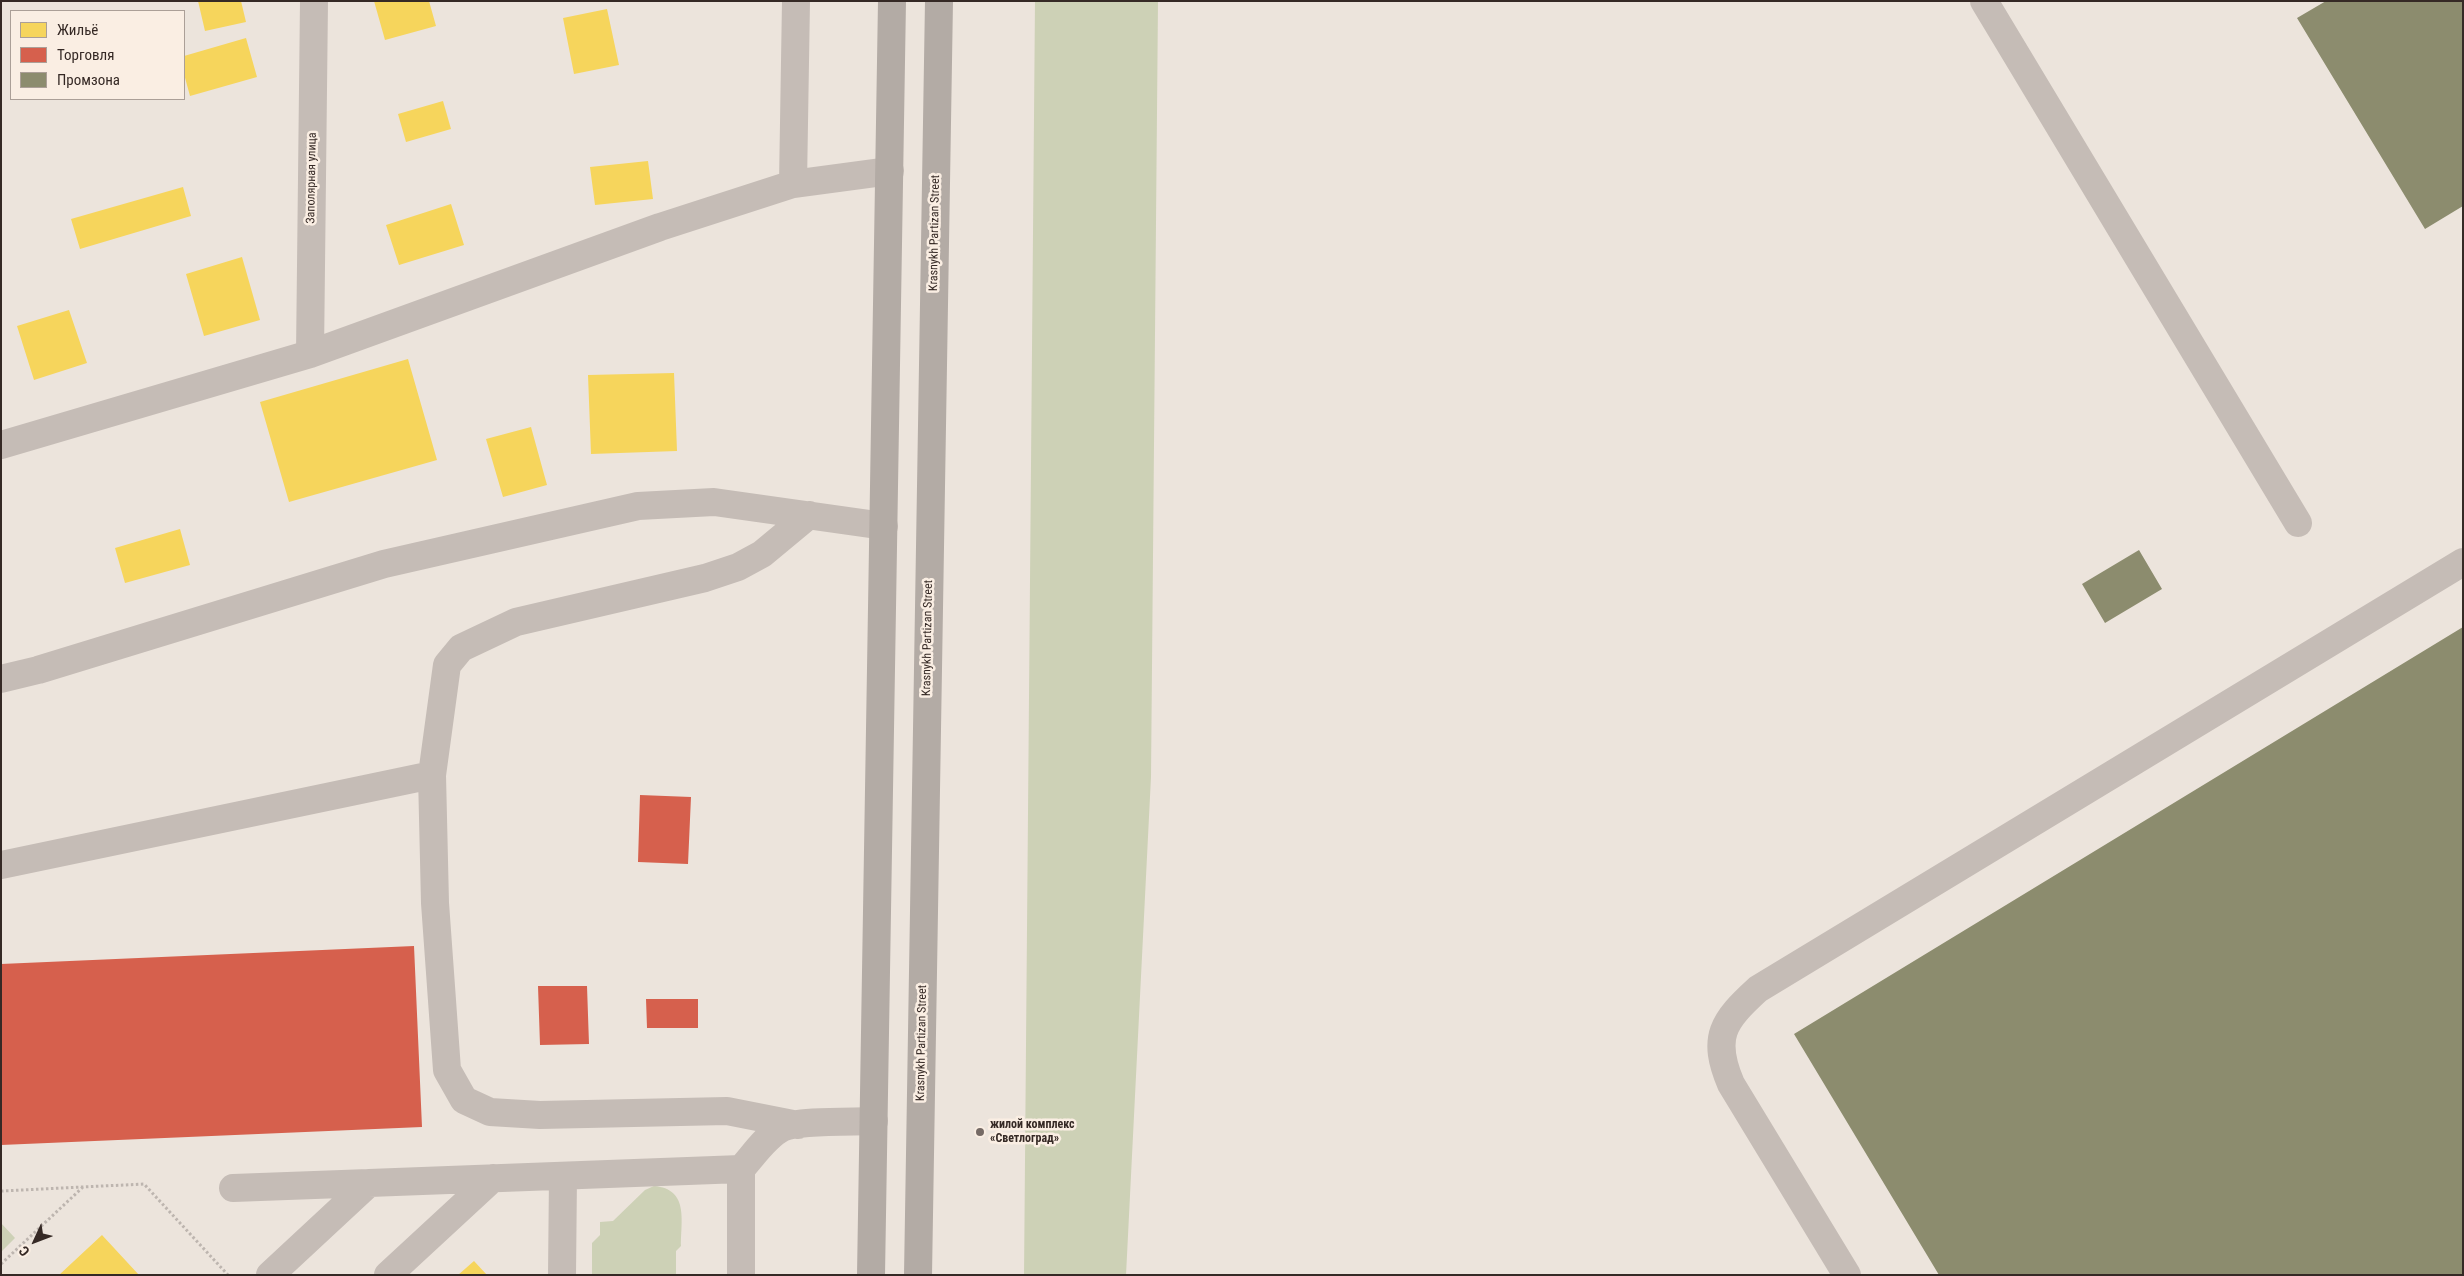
<!DOCTYPE html>
<meta charset="utf-8">
<style>
body{margin:0}
#map{position:relative;width:2464px;height:1276px;overflow:hidden;background:#ece4dc;font-family:"Roboto Condensed",sans-serif}
canvas{display:block}
.frame{position:absolute;inset:0;border:2px solid #352925;pointer-events:none}
.legend{position:absolute;left:10px;top:10px;width:175px;height:90px;box-sizing:border-box;background:#faeee3;border:1px solid #ab9f97;margin:0;padding:6px 9px;list-style:none;font-size:15px;color:#352925}
.legend li{display:flex;align-items:center;gap:10px;height:25px}
.legend b{width:25px;border:1px solid #ab9f97}
.north{position:absolute;left:10px;top:1216px;width:50px;height:50px;-webkit-text-stroke:4px #faeee3;paint-order:stroke;rotate:227deg;font-size:14px;font-weight:700;line-height:20px;text-align:center;color:#352925}
.north::after{content:'';display:block;margin:auto;width:18px;height:22px;background:#352925;clip-path:polygon(50% 0,100% 100%,50% 72%,0 100%)}
</style>
<div id="map">
<canvas width="2464" height="1276"></canvas>
<div class="frame"></div>
<ul class="legend">
<li><b style="height:14px;background:#f6d55c"></b>Жильё</li>
<li><b style="height:14px;background:#d6604d"></b>Торговля</li>
<li><b style="height:14px;background:#8c8c6e"></b>Промзона</li>
</ul>
<div class="north">С</div>
</div>
<script>
const ctx = document.querySelector('canvas').getContext('2d');
ctx.lineJoin = 'round';
function fillPath(path, color) {
  ctx.fillStyle = color;
  ctx.fill(path, 'evenodd');
}
function strokePath(path, color, width, dash) {
  ctx.strokeStyle = color;
  ctx.lineWidth = width;
  ctx.lineCap = dash ? 'butt' : 'round';
  ctx.setLineDash(dash || []);
  ctx.stroke(path);
}
function drawText(font, color, halo, rows, align = 'center') {
  ctx.font = font + ' "Roboto Condensed",sans-serif';
  ctx.lineWidth = 5;
  ctx.setLineDash([]);
  ctx.textBaseline = 'middle';
  ctx.strokeStyle = halo;
  ctx.fillStyle = color;
  for (const [text, x, y, turn = 0] of rows) {
    ctx.save();
    ctx.translate(x, y);
    ctx.rotate((+turn || 0) * Math.PI / 180);
    ctx.textAlign = isNaN(turn) ? turn : align;
    if (halo) ctx.strokeText(text, 0, 0);
    ctx.fillText(text, 0, 0);
    ctx.restore();
  }
}
fillPath(new Path2D(`
 M 1035,1 L 1158,1 L 1151,777 L 1126,1275 L 1024,1275 Z
 M 654,1186 C 689,1189 681,1220 681,1246 L 676,1251 L 676,1275 L 592,1275 L 592,1243 L 600,1235 L 600,1222 L 613,1221 L 645,1190 Z
 M 1,1223 L 15,1238 L 1,1252 Z`), '#cdd1b6');
fillPath(new Path2D(`
 M 198,1 L 241,1 L 246,22 L 205,31 Z
 M 374,1 L 429,1 L 436,26 L 385,40 Z
 M 607,9 L 619,65 L 574,74 L 563,18 Z
 M 246,38 L 257,77 L 190,96 L 184,74 L 184,56 Z
 M 443,101 L 451,129 L 406,142 L 398,114 Z
 M 648,161 L 653,199 L 595,205 L 590,167 Z
 M 183,187 L 191,216 L 80,249 L 71,219 Z
 M 451,204 L 464,245 L 399,265 L 386,225 Z
 M 242,257 L 260,320 L 204,336 L 186,274 Z
 M 69,310 L 87,363 L 34,380 L 17,326 Z
 M 408,359 L 437,460 L 289,502 L 260,402 Z
 M 674,373 L 677,451 L 591,454 L 588,375 Z
 M 531,427 L 547,485 L 503,497 L 486,439 Z
 M 180,529 L 190,565 L 125,583 L 115,548 Z
 M 102,1235 L 139,1275 L 59,1275 Z
 M 474,1261 L 487,1275 L 458,1275 Z`), '#f6d55c');
fillPath(new Path2D(`
 M 640,795 L 691,797 L 688,864 L 638,862 Z
 M 414,946 L 422,1127 L 1,1145 L 1,964 Z
 M 538,986 L 587,986 L 589,1044 L 540,1045 Z
 M 646,999 L 698,999 L 698,1028 L 647,1028 Z`), '#d6604d');
fillPath(new Path2D(`
 M 2326,1 L 2463,1 L 2463,206 L 2425,229 L 2297,18 Z
 M 2139,550 L 2162,589 L 2105,623 L 2082,584 Z
 M 2463,627 L 2463,1275 L 1939,1275 L 1794,1034 Z`), '#8c8c6e');
strokePath(new Path2D(`
 M 1,1191 L 144,1184 L 228,1275
 M 1,1264 L 83,1187`), '#bdb5af', 3, [2.5, 2.5]);
strokePath(new Path2D(`
 M 1984,1 L 2298,523
 M 793,184 L 796,1
 M 310,354 L 314,1
 M 1,445 L 310,354 L 660,227 L 793,184 L 890,171
 M 1,679 L 38,670 L 384,564 L 638,506 L 714,502 L 884,526
 M 1,865 L 432,775
 M 798,1125 L 727,1111 L 540,1115 L 490,1112 L 464,1100 L 447,1070 L 435,903 L 432,775 L 447,665 L 461,648 L 516,622 L 705,578 L 738,567 L 762,554 L 809,515
 M 233,1188 L 369,1183
 M 270,1275 L 369,1183 L 741,1169 C 753,1156 766,1136 782,1128 C 798,1120 853,1122 874,1121
 M 388,1275 L 493,1178
 M 562,1275 L 563,1176
 M 741,1275 L 741,1169
 M 1847,1275 L 1731,1084 C 1711,1037 1723,1021 1758,989 L 2463,562`), '#c5bcb6', 28);
strokePath(new Path2D(`
 M 871,1275 L 892,1
 M 918,1275 L 939,1`), '#b3aba5', 28);
for (const [x, y, r, color] of [
 [980,1132,5,"#756a65"]
]) {
  const dot = new Path2D();
  dot.arc(x, y, r, 0, 2 * Math.PI);
  ctx.fillStyle = color;
  ctx.fill(dot);
  strokePath(dot, '#faeee3', 2);
}
drawText('12px', '#352925', '#faeee3', [
 ["Заполярная улица",312,178,-89],
 ["Krasnykh Partizan Street",935,233,-89],
 ["Krasnykh Partizan Street",928,638,-89],
 ["Krasnykh Partizan Street",922,1043,-89]
]);
drawText('bold 12px', '#352925', '#faeee3', [
 ["жилой комплекс",990,1125],
 ["«Светлоград»",990,1139]
], 'left');
</script>
